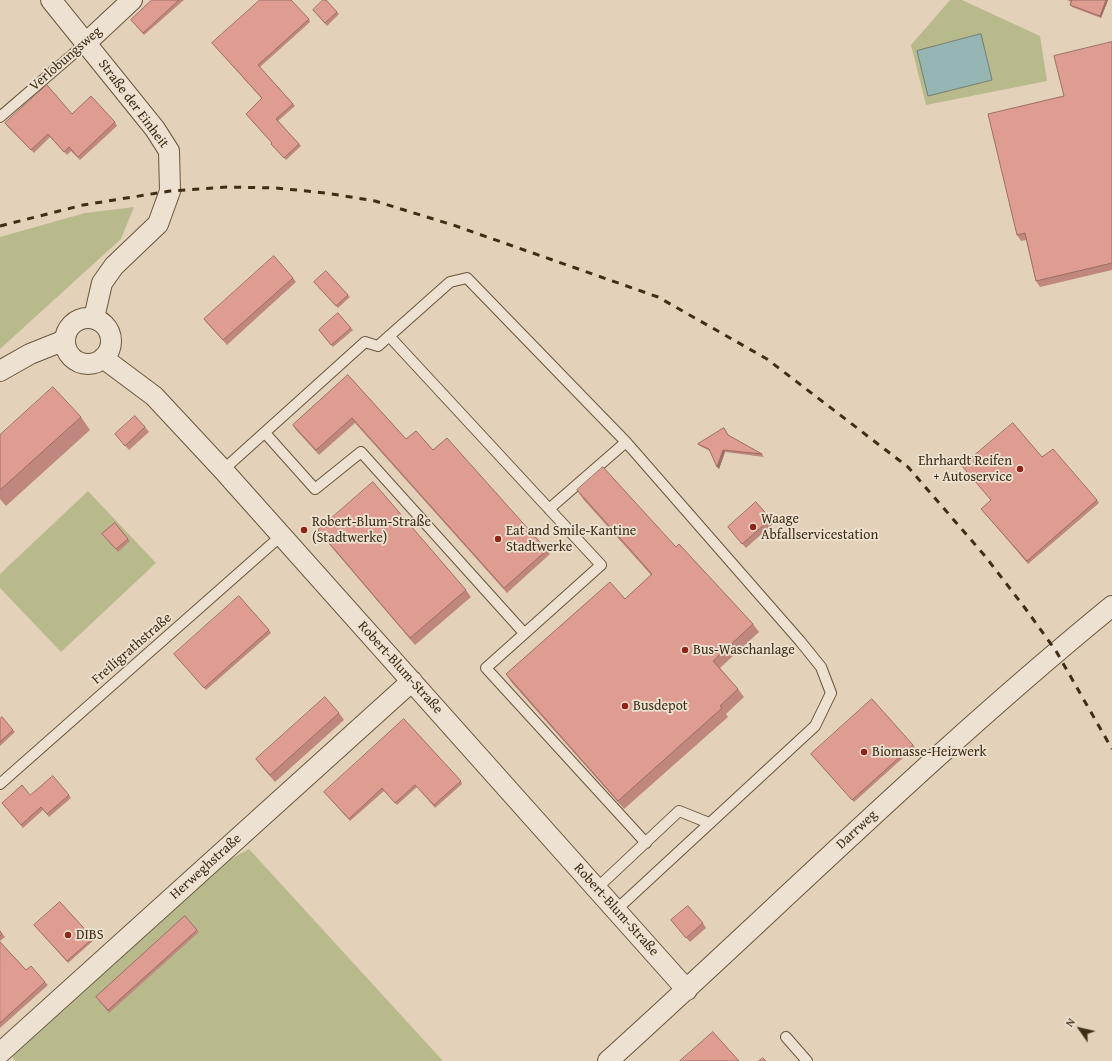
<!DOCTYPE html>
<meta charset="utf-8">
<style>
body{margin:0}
#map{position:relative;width:1112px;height:1061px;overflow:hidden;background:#e3d2b9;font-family:"Gentium Book Plus",serif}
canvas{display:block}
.north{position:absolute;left:1060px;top:1009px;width:40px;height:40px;-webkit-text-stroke:3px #ede2d2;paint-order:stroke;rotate:304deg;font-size:11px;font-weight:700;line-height:16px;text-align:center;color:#3f2d14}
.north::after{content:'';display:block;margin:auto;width:14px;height:18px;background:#3f2d14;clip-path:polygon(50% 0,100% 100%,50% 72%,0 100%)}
</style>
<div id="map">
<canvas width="1112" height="1061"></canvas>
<div class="north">N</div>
</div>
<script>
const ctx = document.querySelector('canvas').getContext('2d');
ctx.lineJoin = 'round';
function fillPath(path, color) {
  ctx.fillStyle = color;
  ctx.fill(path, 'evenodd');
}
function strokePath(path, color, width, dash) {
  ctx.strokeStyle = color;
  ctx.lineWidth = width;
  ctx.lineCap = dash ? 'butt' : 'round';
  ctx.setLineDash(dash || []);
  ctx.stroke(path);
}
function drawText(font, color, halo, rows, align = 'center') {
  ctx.font = font + ' "Gentium Book Plus",serif';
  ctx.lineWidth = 3.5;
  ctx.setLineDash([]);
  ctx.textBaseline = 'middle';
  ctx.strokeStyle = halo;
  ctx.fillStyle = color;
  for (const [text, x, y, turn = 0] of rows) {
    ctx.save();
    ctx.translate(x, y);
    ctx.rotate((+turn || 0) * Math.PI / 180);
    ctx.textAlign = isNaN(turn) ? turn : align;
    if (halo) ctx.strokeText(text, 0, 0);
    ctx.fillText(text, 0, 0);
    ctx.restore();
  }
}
fillPath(new Path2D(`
 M 950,0 L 962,0 L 1040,36 L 1047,81 L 926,105 L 911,45 Z
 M 134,207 L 121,239 L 0,349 L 0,237 L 85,213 Z
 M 88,491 L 156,563 L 61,652 L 0,588 L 0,574 Z
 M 249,849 L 443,1061 L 15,1061 L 12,1057 L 231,859 Z`), '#b8ba8c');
const water = new Path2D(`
 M 981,34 L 992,80 L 928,96 L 917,51 Z`);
fillPath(water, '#96b6b4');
strokePath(water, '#737f74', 1);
const lane = new Path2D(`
 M 0,117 L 86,43
 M 389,336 L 601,565 L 486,668 L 646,843
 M 265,433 L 315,489 L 361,452 L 524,633
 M 223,470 L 365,342 L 378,346 L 450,282 L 467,278 L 626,442 L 800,641 L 821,667 L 831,693 L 815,726 L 616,910
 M 549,509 L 626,442
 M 0,784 L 282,535
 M 596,889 L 679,811 L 709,823
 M 786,1037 L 807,1061`);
const street = new Path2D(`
 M 51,0 L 155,129 L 169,151 L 170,191 L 158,224 L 114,266 L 102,283 L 94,318
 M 86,43 L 132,0
 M65 341a23 23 0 1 1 46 0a23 23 0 1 1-46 0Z
 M 103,358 L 154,396 L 223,470 L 687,990
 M 0,371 L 30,354 L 65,340
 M 0,1053 L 412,681
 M 608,1061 C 776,909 937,749 1112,606`);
strokePath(lane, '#68563d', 12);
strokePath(street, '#68563d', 22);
strokePath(lane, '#ede2d2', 10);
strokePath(street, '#ede2d2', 20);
strokePath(new Path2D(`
 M 0,226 L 83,205 L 170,191 L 227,187 L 276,188 L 326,193 L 375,201 L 453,225 L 658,297 L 767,359 L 908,467 L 985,556 L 1025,608 L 1056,651 L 1112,749`), '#3f2d14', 3, [7, 7]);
fillPath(new Path2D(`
 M 152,0 L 184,0 L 144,35 L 131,20 Z
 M 1067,0 L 1108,0 L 1101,18 L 1072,7 L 1070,5 L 1071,2 Z
 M 313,10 L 337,12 L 339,14 L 327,26 Z
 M 309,19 L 310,22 L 260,67 L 295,106 L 278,121 L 301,146 L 286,160 L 273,146 L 271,144 L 272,143 L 246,114 L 262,99 L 212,43 Z
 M 1112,42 L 1112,270 L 1040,287 L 1036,281 L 1026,240 L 1021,241 L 1017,235 L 1064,96 Z
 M 72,114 L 115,122 L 117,126 L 80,160 L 71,151 L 67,155 L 50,137 L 34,153 L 7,126 L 5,123 Z
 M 293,278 L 296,282 L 227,345 L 207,323 L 204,319 Z
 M 314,282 L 348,295 L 350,297 L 338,308 Z
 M 351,328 L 353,330 L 333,347 L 320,332 Z
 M 348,375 L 406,439 L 433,450 L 547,550 L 550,554 L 507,593 L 355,423 L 319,455 L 296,430 L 293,425 Z
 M 81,417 L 90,430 L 6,506 L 0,499 L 0,435 Z
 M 145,427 L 149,432 L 129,450 L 115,434 Z
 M 724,428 L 729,436 L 762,454 L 764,457 L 725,452 L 719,469 L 710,451 L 700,446 L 698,444 Z
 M 577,490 L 676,547 L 753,624 L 759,632 L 720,668 L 738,689 L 744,697 L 726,714 L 728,717 L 624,809 L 512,683 L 506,674 L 625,599 L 651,575 L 583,499 Z
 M 1097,500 L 1099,503 L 1028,564 L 983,511 Z
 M 771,519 L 774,523 L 746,548 L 728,527 Z
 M 318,530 L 466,590 L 471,597 L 415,645 L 323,537 Z
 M 102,534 L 128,539 L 130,541 L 118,552 Z
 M 269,630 L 271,633 L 206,690 L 174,654 Z
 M 339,713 L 344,720 L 275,782 L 261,766 L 256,759 Z
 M 0,719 L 13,730 L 15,732 L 0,746 Z
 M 913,745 L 915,747 L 854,802 L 811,754 Z
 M 461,781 L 462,784 L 435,808 L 417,787 L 397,805 L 384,791 L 350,821 L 324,792 Z
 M 30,795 L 69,795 L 71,798 L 49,817 L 43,810 L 23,828 L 2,803 Z
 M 671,920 L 703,923 L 706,928 L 690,942 L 675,925 Z
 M 34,925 L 93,938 L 94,940 L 68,963 Z
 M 197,930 L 199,932 L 109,1013 L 96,997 Z
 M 0,931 L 5,937 L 0,941 Z
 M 0,942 L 26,970 L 45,982 L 48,985 L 0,1028 Z`), '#c0877e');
fillPath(new Path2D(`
 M 1106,0 L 1108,0 L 1101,18 L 1100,16 Z
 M 723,450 L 725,452 L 719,469 L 717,467 Z`), '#9c6e66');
const building = new Path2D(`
 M 152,0 L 179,0 L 143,33 L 131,20 Z
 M 260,0 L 291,0 L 309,19 L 258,65 L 293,104 L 276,119 L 299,144 L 284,158 L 271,144 L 272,143 L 246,114 L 262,98 L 212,43 Z
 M 323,0 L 326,0 L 337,12 L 325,23 L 313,10 Z
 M 1071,0 L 1106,0 L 1100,16 L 1070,5 L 1072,0 Z
 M 1112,42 L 1112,263 L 1036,281 L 1025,233 L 1017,235 L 988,114 L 1064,96 L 1054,56 Z
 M 47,85 L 72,114 L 91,96 L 115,122 L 78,157 L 69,147 L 64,152 L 48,134 L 31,150 L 5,123 Z
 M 274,256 L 293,278 L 223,340 L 204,319 Z
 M 326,271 L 348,295 L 336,306 L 314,282 Z
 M 338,313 L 351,328 L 331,345 L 319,330 Z
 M 348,375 L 406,439 L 416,431 L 433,450 L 447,438 L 547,550 L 504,588 L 352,418 L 316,450 L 293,425 Z
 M 53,387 L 81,417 L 0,490 L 0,435 Z
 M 135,416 L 145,427 L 125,446 L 115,434 Z
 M 1013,423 L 1042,457 L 1053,449 L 1097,500 L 1027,561 L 981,509 L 991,500 L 962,466 Z
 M 724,428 L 728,435 L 762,454 L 723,450 L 717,467 L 709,449 L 698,444 Z
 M 603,467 L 676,547 L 679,544 L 753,624 L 713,661 L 738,689 L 720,706 L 722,708 L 618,801 L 506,674 L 610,582 L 625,599 L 652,574 L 577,490 Z
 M 373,482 L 466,590 L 410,638 L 318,530 Z
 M 756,502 L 771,519 L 742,544 L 728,527 Z
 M 115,523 L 128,539 L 116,549 L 102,534 Z
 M 239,596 L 269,630 L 204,688 L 174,654 Z
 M 325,697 L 339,713 L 270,775 L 256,759 Z
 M 872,699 L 913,745 L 852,800 L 811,754 Z
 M 2,717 L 13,730 L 0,742 L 0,719 Z
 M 404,719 L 461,781 L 434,805 L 415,785 L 395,803 L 382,788 L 349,819 L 324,792 Z
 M 53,776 L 69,795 L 47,814 L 41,807 L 21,825 L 2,803 L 22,785 L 30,795 Z
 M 60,902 L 93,938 L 67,961 L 34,925 Z
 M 688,906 L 703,923 L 686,938 L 671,920 Z
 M 185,916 L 197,930 L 108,1010 L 96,997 Z
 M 0,931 L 2,934 L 0,936 Z
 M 0,942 L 26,970 L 31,966 L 45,982 L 0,1023 Z
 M 713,1032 L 739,1061 L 680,1061 Z
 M 763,1058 L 766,1061 L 759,1061 Z`);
fillPath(building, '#df9d92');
strokePath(building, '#9c6e66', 1);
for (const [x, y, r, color] of [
 [1020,469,4,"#8f2418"],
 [753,527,4,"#8f2418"],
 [304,530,4,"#8f2418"],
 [498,539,4,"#8f2418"],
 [685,650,4,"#8f2418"],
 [625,706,4,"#8f2418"],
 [864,752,4,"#8f2418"],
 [68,935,4,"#8f2418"]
]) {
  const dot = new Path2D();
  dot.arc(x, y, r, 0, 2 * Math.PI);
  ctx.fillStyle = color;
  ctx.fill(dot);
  strokePath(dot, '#ede2d2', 1.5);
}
drawText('14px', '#3f2d14', '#ede2d2', [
 ["Verlobungsweg",66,59,-41],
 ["Straße der Einheit",133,104,53],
 ["Freiligrathstraße",132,649,-41],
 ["Robert-Blum-Straße",400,668,48],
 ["Darrweg",857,830,-43],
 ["Herweghstraße",206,867,-42],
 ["Robert-Blum-Straße",616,910,48]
]);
drawText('14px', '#3f2d14', '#ede2d2', [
 ["Ehrhardt Reifen",1012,461,"right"],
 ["+ Autoservice",1012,477,"right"],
 ["Waage",761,519],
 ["Abfallservicestation",761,535],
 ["Robert-Blum-Straße",312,522],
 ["(Stadtwerke)",312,538],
 ["Eat and Smile-Kantine",506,531],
 ["Stadtwerke",506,547],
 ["Bus-Waschanlage",693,650],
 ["Busdepot",633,706],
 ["Biomasse-Heizwerk",872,752],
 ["DIBS",76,935]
], 'left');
</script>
